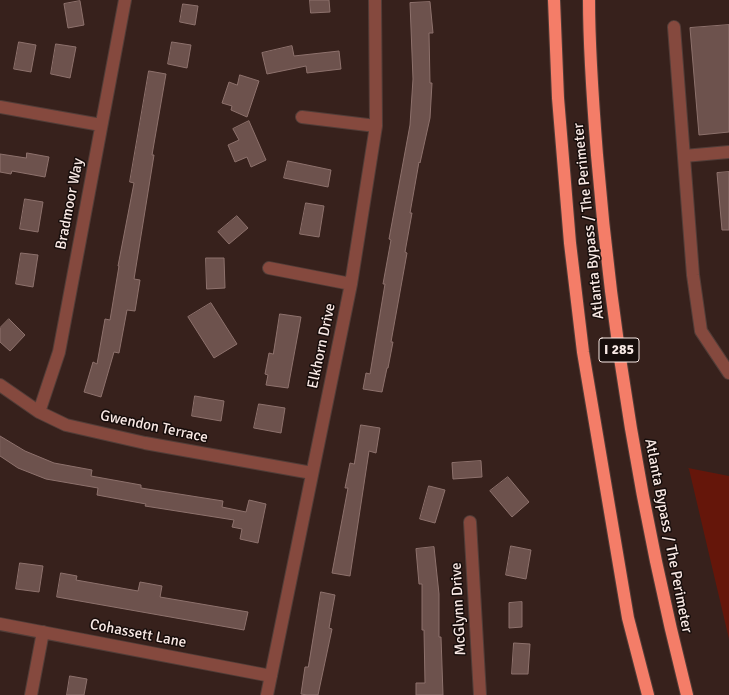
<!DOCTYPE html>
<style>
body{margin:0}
canvas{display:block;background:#37211c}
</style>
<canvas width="729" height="695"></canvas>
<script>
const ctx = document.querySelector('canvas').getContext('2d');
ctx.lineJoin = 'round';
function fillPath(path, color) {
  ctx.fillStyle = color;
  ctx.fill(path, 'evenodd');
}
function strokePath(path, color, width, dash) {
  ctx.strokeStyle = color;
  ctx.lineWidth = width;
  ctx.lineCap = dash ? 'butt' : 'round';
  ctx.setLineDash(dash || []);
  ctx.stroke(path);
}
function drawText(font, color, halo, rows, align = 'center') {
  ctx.font = font + ' Signika,sans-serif';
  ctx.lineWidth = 3;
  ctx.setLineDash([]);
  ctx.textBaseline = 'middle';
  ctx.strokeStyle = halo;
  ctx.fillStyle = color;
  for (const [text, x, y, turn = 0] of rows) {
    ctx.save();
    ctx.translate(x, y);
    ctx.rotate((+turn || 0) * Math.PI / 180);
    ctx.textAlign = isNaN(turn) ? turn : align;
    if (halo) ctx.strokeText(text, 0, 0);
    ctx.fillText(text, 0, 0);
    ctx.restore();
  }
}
fillPath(new Path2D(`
 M 688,468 L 729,476 L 729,639 L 689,469 Z`), '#65160a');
const building = new Path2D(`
 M 310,0 L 329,0 L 330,12 L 311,13 Z
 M 80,1 L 84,25 L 68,28 L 64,4 Z
 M 430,2 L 433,33 L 429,33 L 430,83 L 432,83 L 430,118 L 420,163 L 419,162 L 410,213 L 412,213 L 405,252 L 407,253 L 391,342 L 393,342 L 388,368 L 387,368 L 382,392 L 363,389 L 366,373 L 370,374 L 385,284 L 383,284 L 391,240 L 389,239 L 410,125 L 413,79 L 410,3 Z
 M 183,4 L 198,6 L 195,25 L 180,22 Z
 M 729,25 L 729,132 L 699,135 L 690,28 Z
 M 19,42 L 36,45 L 31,72 L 14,69 Z
 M 172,42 L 191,45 L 187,68 L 168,64 Z
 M 56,44 L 76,47 L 70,78 L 51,74 Z
 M 292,46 L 294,56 L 339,51 L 341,69 L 307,73 L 306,66 L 267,74 L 262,53 Z
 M 149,71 L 166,74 L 152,155 L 154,155 L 134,279 L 140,280 L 135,311 L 127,310 L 119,353 L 114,352 L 101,397 L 84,392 L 93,362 L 97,364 L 105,319 L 110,320 L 119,266 L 118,266 L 134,183 L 130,182 Z
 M 240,75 L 259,81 L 247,117 L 231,110 L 232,106 L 222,103 L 229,82 L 237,85 Z
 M 249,121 L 266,160 L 251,167 L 247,157 L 235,162 L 228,145 L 239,140 L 233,129 Z
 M 27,153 L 49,157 L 45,177 L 12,171 L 11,174 L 0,172 L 0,154 L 26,158 Z
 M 288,161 L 331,170 L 328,187 L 284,178 Z
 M 729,172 L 729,230 L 722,230 L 717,173 Z
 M 25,199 L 43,202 L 38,232 L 20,229 Z
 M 306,203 L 324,206 L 319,237 L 300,234 Z
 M 237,216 L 248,228 L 229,244 L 218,232 Z
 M 21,253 L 38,255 L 33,287 L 16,284 Z
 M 206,258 L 224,258 L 225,288 L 207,289 Z
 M 211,303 L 237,344 L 214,358 L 188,317 Z
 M 280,314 L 301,317 L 288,388 L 266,385 L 268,375 L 265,374 L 269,353 L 273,354 Z
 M 9,319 L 25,335 L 10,351 L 0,342 L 0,328 Z
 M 195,396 L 224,401 L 221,421 L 192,416 Z
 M 259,404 L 285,408 L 281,433 L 254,428 Z
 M 361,425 L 380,428 L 376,453 L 369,451 L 350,576 L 332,573 L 348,488 L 345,488 L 350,463 L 354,464 Z
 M 0,436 L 25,451 L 54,463 L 92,470 L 91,476 L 141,485 L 141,488 L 223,501 L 222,507 L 246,512 L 249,500 L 266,504 L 258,543 L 240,539 L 242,529 L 232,527 L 234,520 L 145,506 L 146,504 L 97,495 L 98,488 L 46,479 L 18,468 L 0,456 Z
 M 481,461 L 482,477 L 453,479 L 452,463 Z
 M 508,477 L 529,502 L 512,517 L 490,491 Z
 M 429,486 L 445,490 L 435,523 L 420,519 Z
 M 511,546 L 531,550 L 526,579 L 506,575 Z
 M 434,547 L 439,594 L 439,637 L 441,637 L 443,695 L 416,695 L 416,683 L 425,683 L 424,630 L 422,630 L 422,584 L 419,584 L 416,549 Z
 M 20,563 L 43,566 L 39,592 L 16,589 Z
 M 61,573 L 77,576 L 76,580 L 138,591 L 140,582 L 162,586 L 160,597 L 248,612 L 244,630 L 57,597 Z
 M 321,592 L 335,595 L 329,628 L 332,629 L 318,695 L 307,695 L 301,694 L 305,667 L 308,667 Z
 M 522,602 L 522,627 L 509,628 L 509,603 Z
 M 514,643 L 530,644 L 528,674 L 512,674 Z
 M 70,676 L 87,679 L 84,695 L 67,695 Z`);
fillPath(building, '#6d524d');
strokePath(building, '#8d716c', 1);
const minor = new Path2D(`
 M 674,27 L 693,275 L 701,331 L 729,373
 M 0,107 L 101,125
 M 302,117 L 376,126
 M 684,156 L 729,152
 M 269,268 L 351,284
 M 0,385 L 39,412 L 66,425 L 145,443 L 312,473
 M 39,412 L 59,352 L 125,0
 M 470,522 L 480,695
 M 0,624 L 271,676
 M 31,695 L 43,632
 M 267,695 L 351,284 L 376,126 L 375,0`);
const highway = new Path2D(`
 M 554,0 L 558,98 L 570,243 L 583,352 L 628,618 L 648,695
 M 589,0 C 589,52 593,104 597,155 C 612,337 642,518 687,695`);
strokePath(minor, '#523d38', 14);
strokePath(highway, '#523d38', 14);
strokePath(minor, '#85493e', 12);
strokePath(highway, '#f47d68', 12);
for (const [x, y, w] of [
 [619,350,40]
]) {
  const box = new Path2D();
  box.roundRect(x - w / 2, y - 12, w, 24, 3);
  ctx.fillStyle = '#170d0b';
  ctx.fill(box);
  strokePath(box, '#f9e9e5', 1);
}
drawText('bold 14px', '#f9e9e5', null, [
 ["I 285",619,350]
]);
drawText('15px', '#f9e9e5', '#170d0b', [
 ["Bradmoor Way",70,204,-79],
 ["Atlanta Bypass / The Perimeter",589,221,-96],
 ["Elkhorn Drive",322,346,-78],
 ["Gwendon Terrace",154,427,12],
 ["Atlanta Bypass / The Perimeter",668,536,79],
 ["McGlynn Drive",459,609,-93],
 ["Cohassett Lane",138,634,11]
]);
</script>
